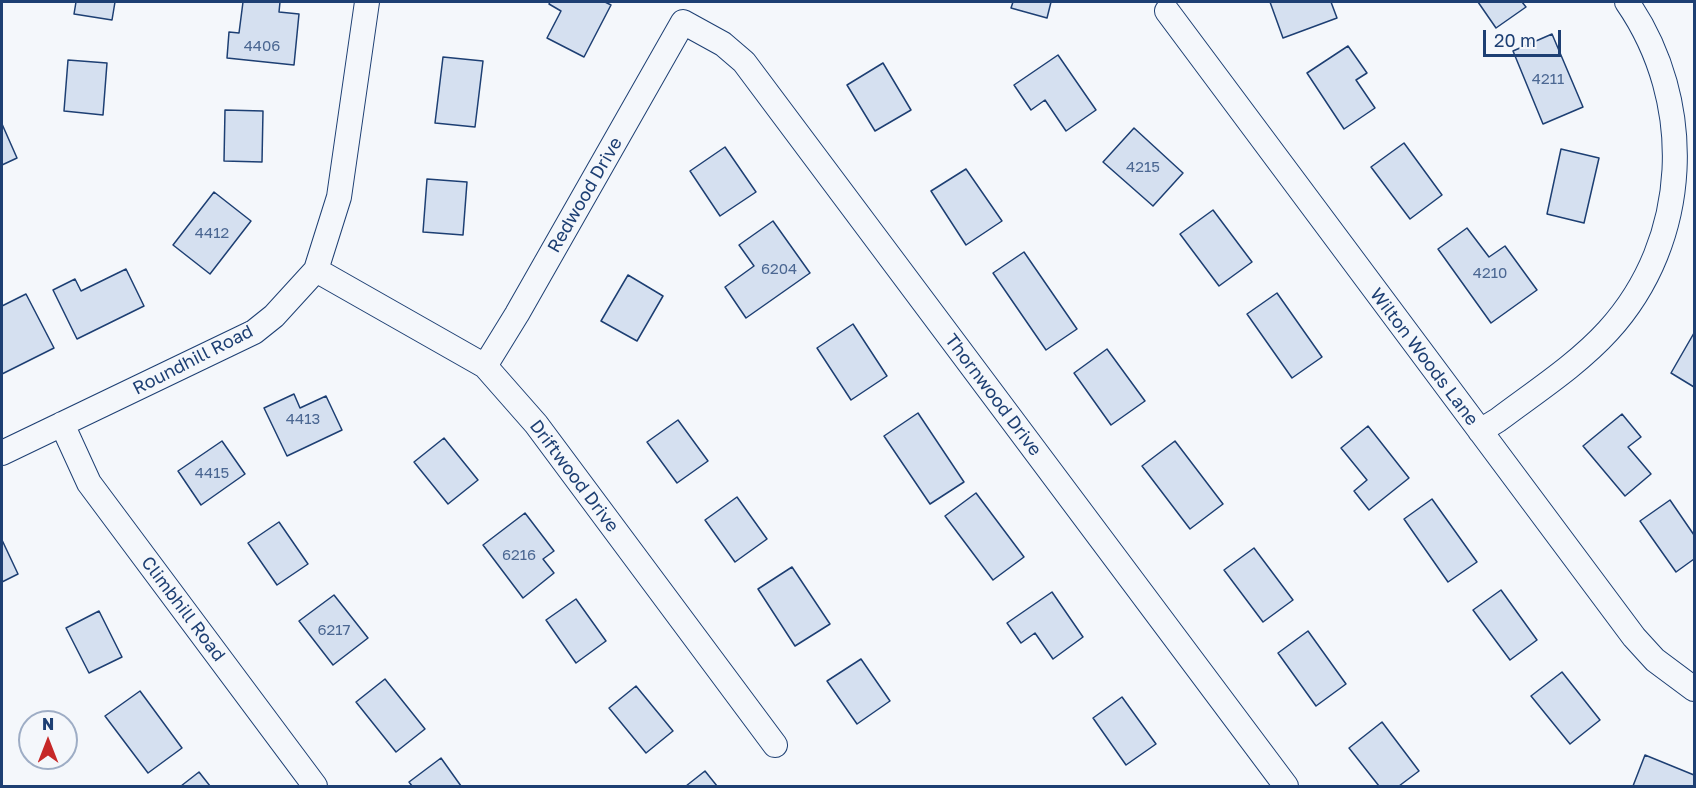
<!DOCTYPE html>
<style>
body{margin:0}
#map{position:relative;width:1696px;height:788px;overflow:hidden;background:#f4f7fb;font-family:"Golos Text",sans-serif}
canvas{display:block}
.frame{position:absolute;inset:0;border:3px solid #1d3f73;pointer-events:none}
.north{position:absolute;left:18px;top:710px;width:60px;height:60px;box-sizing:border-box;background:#f4f7fb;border:2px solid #9eadc5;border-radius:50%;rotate:0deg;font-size:16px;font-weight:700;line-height:24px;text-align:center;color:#1d3f73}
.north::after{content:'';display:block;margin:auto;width:21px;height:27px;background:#c62828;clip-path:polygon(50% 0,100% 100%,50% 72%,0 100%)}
.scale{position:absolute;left:1483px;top:30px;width:78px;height:27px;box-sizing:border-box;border:3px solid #1d3f73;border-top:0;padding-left:8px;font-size:18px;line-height:21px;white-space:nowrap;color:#1d3f73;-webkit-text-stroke:4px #f4f7fb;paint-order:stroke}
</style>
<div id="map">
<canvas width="1696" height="788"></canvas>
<div class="frame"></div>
<div class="north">N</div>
<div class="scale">20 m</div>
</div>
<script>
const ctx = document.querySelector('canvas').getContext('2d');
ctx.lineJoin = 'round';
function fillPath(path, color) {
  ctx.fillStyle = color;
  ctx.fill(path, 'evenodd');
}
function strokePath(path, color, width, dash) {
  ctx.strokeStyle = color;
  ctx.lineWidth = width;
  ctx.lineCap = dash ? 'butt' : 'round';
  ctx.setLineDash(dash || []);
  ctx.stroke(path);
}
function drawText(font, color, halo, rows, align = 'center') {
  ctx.font = font + ' "Golos Text",sans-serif';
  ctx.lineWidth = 4.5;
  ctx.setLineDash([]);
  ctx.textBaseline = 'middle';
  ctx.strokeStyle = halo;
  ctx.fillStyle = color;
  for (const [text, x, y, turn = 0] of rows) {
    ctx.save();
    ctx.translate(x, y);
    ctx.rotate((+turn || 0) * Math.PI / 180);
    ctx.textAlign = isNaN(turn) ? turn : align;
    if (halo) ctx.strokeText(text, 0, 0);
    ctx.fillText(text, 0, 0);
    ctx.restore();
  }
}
const building = new Path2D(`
 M 76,2 L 115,2 L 112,20 L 74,14 Z
 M 243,2 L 280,2 L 279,12 L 299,14 L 294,65 L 227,58 L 229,32 L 239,33 Z
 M 550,2 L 605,2 L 611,5 L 584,57 L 547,38 L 561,11 L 549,4 Z
 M 1013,2 L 1051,2 L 1047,18 L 1011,8 Z
 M 1270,2 L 1331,2 L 1337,18 L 1283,38 Z
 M 1478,2 L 1522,2 L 1526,7 L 1496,28 Z
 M 1552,34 L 1583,107 L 1543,124 L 1513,51 Z
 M 1348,46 L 1367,73 L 1356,80 L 1375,108 L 1344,129 L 1307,73 Z
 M 1058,55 L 1096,110 L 1066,131 L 1045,100 L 1031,110 L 1014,85 Z
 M 443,57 L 483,61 L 475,127 L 435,123 Z
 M 68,60 L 107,63 L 103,115 L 64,111 Z
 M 883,63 L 911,110 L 875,131 L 847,85 Z
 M 225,110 L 263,111 L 262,162 L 224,161 Z
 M 2,124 L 17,158 L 2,165 Z
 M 1134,128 L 1183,173 L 1153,206 L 1103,162 Z
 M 1404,143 L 1442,195 L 1410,219 L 1371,167 Z
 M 725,147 L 756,192 L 720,216 L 690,171 Z
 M 1561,149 L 1599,158 L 1584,223 L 1547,214 Z
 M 966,169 L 1002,221 L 966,245 L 931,191 Z
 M 427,179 L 467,182 L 463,235 L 423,232 Z
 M 214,192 L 251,221 L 210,274 L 173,245 Z
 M 1213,210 L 1252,262 L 1219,286 L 1180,234 Z
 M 773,221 L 810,273 L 746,318 L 725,287 L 754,266 L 739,245 Z
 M 1467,228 L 1489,257 L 1505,246 L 1537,290 L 1491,323 L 1438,249 Z
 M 1024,252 L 1077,329 L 1046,350 L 993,273 Z
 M 126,269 L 144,306 L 77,339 L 53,290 L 75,279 L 81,291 Z
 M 628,275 L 663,296 L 637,341 L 601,321 Z
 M 1277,293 L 1322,357 L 1292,378 L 1247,314 Z
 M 26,294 L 54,348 L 2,374 L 2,306 Z
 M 853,324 L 887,376 L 851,400 L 817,348 Z
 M 1694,333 L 1694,387 L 1671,373 Z
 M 1107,349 L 1145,401 L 1111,425 L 1074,373 Z
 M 294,394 L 300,408 L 326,396 L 342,430 L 287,456 L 264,408 Z
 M 918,413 L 964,482 L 930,504 L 884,436 Z
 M 1622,414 L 1641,437 L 1628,447 L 1651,474 L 1625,496 L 1583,446 Z
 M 678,420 L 708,461 L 677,483 L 647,442 Z
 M 1368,426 L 1409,478 L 1369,510 L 1354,491 L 1367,480 L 1341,448 Z
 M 444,438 L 478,480 L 448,504 L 414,462 Z
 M 222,441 L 245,474 L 201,505 L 178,471 Z
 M 1175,441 L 1223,504 L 1190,529 L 1142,466 Z
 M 976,493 L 1024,557 L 993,580 L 945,516 Z
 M 737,497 L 767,539 L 735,562 L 705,520 Z
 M 1432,499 L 1477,562 L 1448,582 L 1404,519 Z
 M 1670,500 L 1694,535 L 1694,559 L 1676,572 L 1640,521 Z
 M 525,513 L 554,551 L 543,559 L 554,573 L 523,598 L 483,545 Z
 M 279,522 L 308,564 L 277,585 L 248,543 Z
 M 2,540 L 18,574 L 2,582 Z
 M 1254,548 L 1293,600 L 1263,622 L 1224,570 Z
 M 792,567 L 830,624 L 795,646 L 758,589 Z
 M 1501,590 L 1537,640 L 1510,660 L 1473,610 Z
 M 1052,592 L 1083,637 L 1053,659 L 1035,633 L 1021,643 L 1007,623 Z
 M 334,595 L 368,638 L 333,665 L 299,621 Z
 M 576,599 L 606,641 L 576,663 L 546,620 Z
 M 99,611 L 122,657 L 89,673 L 66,628 Z
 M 1308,631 L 1346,684 L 1316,706 L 1278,653 Z
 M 861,659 L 890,701 L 857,724 L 827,681 Z
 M 1562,672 L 1600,720 L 1570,744 L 1531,696 Z
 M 385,679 L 425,729 L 396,752 L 356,702 Z
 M 636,686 L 673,731 L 646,753 L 609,708 Z
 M 140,691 L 182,748 L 148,773 L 105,716 Z
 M 1122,697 L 1156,744 L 1126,765 L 1093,718 Z
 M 1382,722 L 1419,771 L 1399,786 L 1379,786 L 1349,748 Z
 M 1645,755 L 1694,775 L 1694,786 L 1633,786 Z
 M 441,758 L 461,786 L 412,786 L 409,782 Z
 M 705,771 L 717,786 L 686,786 Z
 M 199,772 L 210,786 L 181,786 Z`);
fillPath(building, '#d5e0f0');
strokePath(building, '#1d3f73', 1.5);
const street = new Path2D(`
 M 1167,11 L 1634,637 L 1655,660 L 1694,689
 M 316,270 L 485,366 L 536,424 L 775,745
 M 485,366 L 517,314 L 683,22 L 723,44 L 744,62 L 1286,786
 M 62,424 L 89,483 L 315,786
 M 1480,431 L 1498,420 C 1535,392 1577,365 1608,331 C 1691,240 1696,102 1627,2
 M 2,453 L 254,332 L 274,316 L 316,270 L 339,197 L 367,2`);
strokePath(street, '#1d3f73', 26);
strokePath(street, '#f4f7fb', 24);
drawText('15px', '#4b6792', null, [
 ["4406",262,46],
 ["4211",1548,79],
 ["4215",1143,167],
 ["4412",212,233],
 ["6204",779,269],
 ["4210",1490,273],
 ["4413",303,419],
 ["4415",212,473],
 ["6216",519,555],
 ["6217",334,630]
]);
drawText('18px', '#1d3f73', '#f4f7fb', [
 ["Redwood Drive",585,195,-60],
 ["Wilton Woods Lane",1424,357,53],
 ["Roundhill Road",193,360,-27],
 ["Thornwood Drive",993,395,53],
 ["Driftwood Drive",574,476,53],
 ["Climbhill Road",183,609,53]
]);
</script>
